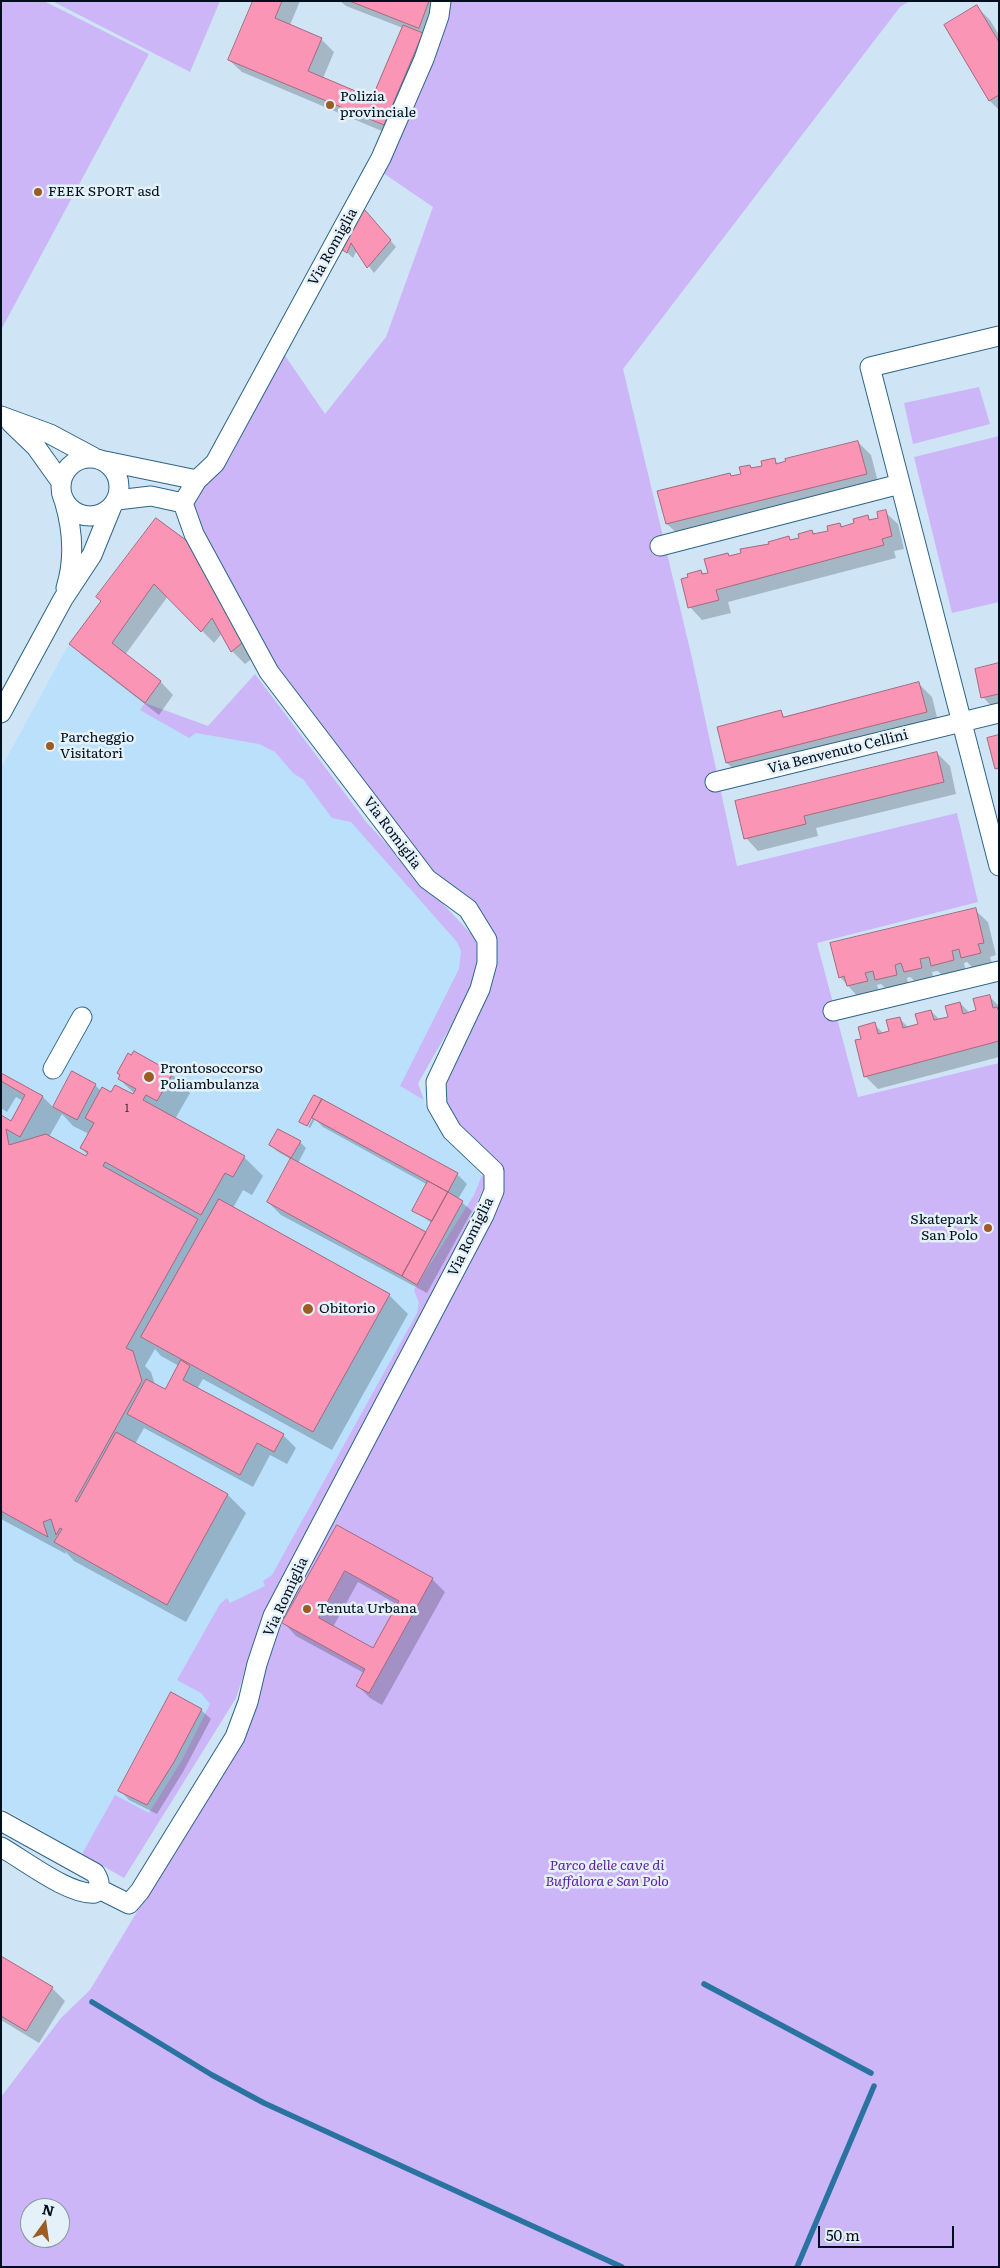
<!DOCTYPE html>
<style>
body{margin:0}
#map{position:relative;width:1000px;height:2268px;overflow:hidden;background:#cfe5f6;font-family:Literata,serif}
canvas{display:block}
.frame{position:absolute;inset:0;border:2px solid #000f1d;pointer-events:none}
.north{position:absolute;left:20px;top:2198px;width:50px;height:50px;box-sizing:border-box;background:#e5f1f9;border:1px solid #8997a1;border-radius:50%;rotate:14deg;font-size:14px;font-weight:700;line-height:20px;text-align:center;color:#000f1d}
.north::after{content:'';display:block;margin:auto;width:18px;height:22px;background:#9c5d24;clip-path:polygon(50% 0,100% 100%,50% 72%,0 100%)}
.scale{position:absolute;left:818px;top:2226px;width:136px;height:22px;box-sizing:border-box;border:2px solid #000f1d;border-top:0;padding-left:6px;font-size:15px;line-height:18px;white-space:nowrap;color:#000f1d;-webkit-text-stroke:4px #e5f1f9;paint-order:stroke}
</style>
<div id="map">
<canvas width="1000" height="2268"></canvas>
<div class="frame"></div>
<div class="north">N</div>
<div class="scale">50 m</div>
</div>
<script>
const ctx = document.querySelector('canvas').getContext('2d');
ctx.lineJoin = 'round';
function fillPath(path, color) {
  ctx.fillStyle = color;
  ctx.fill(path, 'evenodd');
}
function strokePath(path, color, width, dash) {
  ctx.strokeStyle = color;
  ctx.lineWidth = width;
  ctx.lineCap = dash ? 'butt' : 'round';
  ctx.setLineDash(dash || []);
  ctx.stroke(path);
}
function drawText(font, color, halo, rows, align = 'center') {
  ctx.font = font + ' Literata,serif';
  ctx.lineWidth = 5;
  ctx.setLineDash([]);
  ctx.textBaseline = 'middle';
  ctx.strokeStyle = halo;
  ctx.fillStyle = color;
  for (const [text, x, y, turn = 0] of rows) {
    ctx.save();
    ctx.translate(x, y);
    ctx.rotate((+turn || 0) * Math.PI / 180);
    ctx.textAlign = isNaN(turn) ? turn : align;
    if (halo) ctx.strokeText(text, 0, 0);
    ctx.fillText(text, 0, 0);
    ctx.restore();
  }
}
fillPath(new Path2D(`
 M 69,644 L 145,703 L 208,726 L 255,674 L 367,823 L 475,938 L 472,989 L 418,1084 L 430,1117 L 486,1180 L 288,1567 L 250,1655 L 236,1698 L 124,1878 L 1,1807 L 1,768 Z`), '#bae0fc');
fillPath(new Path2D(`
 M 1,1 L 44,1 L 149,54 L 1,330 Z
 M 52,1 L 220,1 L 190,72 Z
 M 450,1 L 910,1 L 900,7 L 623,369 L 692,658 L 737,866 L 957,813 L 978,902 L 817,943 L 858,1097 L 999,1063 L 999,2267 L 1,2267 L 1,2097 L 61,2018 L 90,1990 L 240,1740 L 276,1620 L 502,1189 L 501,1163 L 458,1123 L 447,1104 L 446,1086 L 477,1017 L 496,966 L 493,932 L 474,901 L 432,870 L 274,670 L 203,531 L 194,504 L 203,483 L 229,460 L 284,354 L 325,414 L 386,337 L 433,207 L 383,173 C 408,118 441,62 450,1 ZM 30,2208 L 60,2208 L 60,2238 L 30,2238 Z
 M 979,387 L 990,424 L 913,444 L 904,403 Z
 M 999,436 L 999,602 L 952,613 L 914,457 Z
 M 255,674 L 367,823 L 475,938 L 479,956 L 472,989 L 418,1083 L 424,1100 L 400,1086 L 459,969 L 461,951 L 457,942 L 351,822 L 332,818 L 303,779 L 294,774 L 275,752 L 259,744 L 196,733 L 189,738 L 140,710 L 145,703 L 208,726 Z
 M 482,1175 L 486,1180 L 484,1188 L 432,1297 L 288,1567 L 250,1655 L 236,1698 L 124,1878 L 82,1854 L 115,1795 L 149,1813 L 182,1760 L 210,1704 L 201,1693 L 177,1680 L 220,1604 L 227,1598 L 230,1603 L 265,1586 L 263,1581 L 272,1575 L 417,1313 L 419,1303 L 414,1290 L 474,1195 Z`), '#ccb6f8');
fillPath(new Path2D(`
 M 254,1 L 300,1 L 290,25 L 321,39 L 334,52 L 323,78 L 373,99 L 403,28 L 346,6 L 340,1 L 445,1 L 396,137 L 242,72 L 229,60 Z
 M 977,7 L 990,20 L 999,35 L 999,110 L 990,101 L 945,26 Z
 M 370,216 L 396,247 L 374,273 L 357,250 L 353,258 L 340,246 Z
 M 858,442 L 871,455 L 879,486 L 680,536 L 667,524 L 730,474 L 733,477 L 742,475 L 750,466 L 753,469 L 764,467 L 774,460 L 779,464 Z
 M 885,512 L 898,524 L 904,549 L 894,551 L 896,558 L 728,602 L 731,613 L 702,620 L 690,607 L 701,571 L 705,575 L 710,573 L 727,554 L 730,557 L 788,538 L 792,541 L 801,539 L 812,531 L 816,535 L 830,532 L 840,524 L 843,527 L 856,524 L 868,517 L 872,521 L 880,519 Z
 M 200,553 L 259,653 L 245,664 L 232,651 L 222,633 L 214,643 L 168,596 L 125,655 L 161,682 L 173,695 L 159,715 L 83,656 L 70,643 L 102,601 Z
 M 999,665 L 999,705 L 992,707 L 983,697 Z
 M 919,684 L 932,697 L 939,725 L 740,775 L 727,763 L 718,728 L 780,712 L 786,718 Z
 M 937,753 L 950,766 L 956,794 L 816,828 L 818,836 L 758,851 L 746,838 Z
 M 975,910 L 988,922 L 996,955 L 990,957 L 993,966 L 975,970 L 967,962 L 964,963 L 966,973 L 945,978 L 938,971 L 932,972 L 934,981 L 918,984 L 910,977 L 907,978 L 909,987 L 889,992 L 881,984 L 877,985 L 880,994 L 860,999 L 840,977 Z
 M 989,996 L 999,1006 L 999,1057 L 878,1089 L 865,1076 L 863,1039 L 874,1024 L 884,1034 L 891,1032 L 899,1018 L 909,1028 L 919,1025 L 931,1011 L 940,1020 L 949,1018 L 960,1003 L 970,1013 L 977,1011 Z
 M 73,1073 L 95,1085 L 101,1091 L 133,1096 L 135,1094 L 119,1079 L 172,1074 L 190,1093 L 175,1119 L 244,1157 L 263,1176 L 252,1195 L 243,1190 L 233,1208 L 389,1295 L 408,1314 L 332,1450 L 203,1379 L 197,1389 L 283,1435 L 296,1448 L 287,1464 L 270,1455 L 253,1487 L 144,1428 L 135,1444 L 228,1495 L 246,1513 L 186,1622 L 74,1561 L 65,1551 L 66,1554 L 1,1519 L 1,1117 L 11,1122 L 23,1101 L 16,1097 L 7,1112 L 1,1108 L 1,1074 L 43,1097 L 54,1108 ZM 62,1114 L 73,1126 L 89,1134 L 81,1148 L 88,1155 L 86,1158 L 49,1137 ZM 155,1349 L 161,1356 L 179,1366 L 166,1391 L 155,1385 L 151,1372 L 145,1366 Z
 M 323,1100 L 457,1174 L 467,1184 L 458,1199 L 472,1211 L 427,1293 L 281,1215 L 268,1202 L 292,1160 L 277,1151 L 271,1145 L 300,1142 L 306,1148 L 298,1163 L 426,1234 L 432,1223 L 414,1211 L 428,1185 L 323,1127 L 315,1119 L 310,1128 L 308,1127 Z
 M 337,1527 L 432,1579 L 445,1592 L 382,1705 L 370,1698 L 357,1685 L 364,1673 L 296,1636 L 284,1623 ZM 358,1582 L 398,1605 L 373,1649 L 333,1627 Z
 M 201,1710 L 211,1719 L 183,1772 L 157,1814 L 129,1800 L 120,1790 Z
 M 1,1957 L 52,1988 L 65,2001 L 39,2043 L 1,2020 Z`), '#0003');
strokePath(new Path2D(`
 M 704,1984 L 871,2073
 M 92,2002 L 212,2075 L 264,2103 L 622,2267
 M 797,2267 L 874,2086`), '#2a73a1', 5.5);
const building = new Path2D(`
 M 253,1 L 282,1 L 275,18 L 322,38 L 308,71 L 372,98 L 403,25 L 423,33 L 384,125 L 228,60 Z
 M 350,1 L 429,1 L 419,28 Z
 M 977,5 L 999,42 L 999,95 L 989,101 L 944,25 Z
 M 364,209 L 391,240 L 367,268 L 351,243 L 347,253 L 338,247 Z
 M 858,441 L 867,474 L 666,524 L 657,491 L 730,473 L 731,476 L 741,474 L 739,467 L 750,465 L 751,468 L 762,466 L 761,461 L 775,458 L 776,464 L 786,461 L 785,459 Z
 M 886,510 L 892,536 L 882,539 L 884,545 L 716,590 L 719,600 L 688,608 L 681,579 L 688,577 L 687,574 L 701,570 L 702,574 L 708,573 L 704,559 L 728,553 L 729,556 L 741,553 L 740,549 L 769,544 L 768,542 L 789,536 L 790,540 L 799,538 L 798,534 L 812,530 L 813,534 L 828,531 L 827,526 L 840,523 L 841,527 L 854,523 L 853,519 L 868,515 L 869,520 L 878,518 L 877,512 Z
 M 156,518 L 194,546 L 247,639 L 231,652 L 212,618 L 201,632 L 154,584 L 112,643 L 161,681 L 145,703 L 69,644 L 101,601 L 96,597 Z
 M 999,663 L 999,694 L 981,698 L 975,669 Z
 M 919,682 L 927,712 L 726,763 L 717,727 L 781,710 L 783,717 Z
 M 999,735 L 999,768 L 995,769 L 987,738 Z
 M 937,752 L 944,782 L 804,816 L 806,824 L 744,839 L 735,801 Z
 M 976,908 L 984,943 L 978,944 L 981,953 L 961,958 L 959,949 L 952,951 L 954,960 L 931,966 L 929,957 L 920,959 L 922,968 L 904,972 L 901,963 L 895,965 L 897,975 L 875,980 L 873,971 L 865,973 L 868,981 L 847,986 L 844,976 L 839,978 L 830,943 Z
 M 990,995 L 993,1008 L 997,1007 L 999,1012 L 999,1041 L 864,1077 L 855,1040 L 861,1039 L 858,1027 L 875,1022 L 878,1034 L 889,1031 L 886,1020 L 900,1017 L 903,1028 L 918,1024 L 915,1014 L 931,1010 L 934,1020 L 948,1017 L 945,1006 L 960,1002 L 963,1014 L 976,1010 L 973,999 Z
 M 134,1051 L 173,1073 L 157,1101 L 146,1095 L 143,1100 L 245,1156 L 233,1177 L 225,1173 L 201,1215 L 105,1162 L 103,1166 L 198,1219 L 126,1348 L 133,1351 L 142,1381 L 75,1501 L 77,1502 L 116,1432 L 228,1494 L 167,1605 L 54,1542 L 62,1529 L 60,1528 L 56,1535 L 51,1519 L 43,1522 L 48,1537 L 1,1511 L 1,1115 L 11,1121 L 25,1095 L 1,1081 L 1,1073 L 43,1096 L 20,1137 L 6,1129 L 9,1145 L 46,1134 L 86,1156 L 88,1152 L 80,1148 L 94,1123 L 85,1118 L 102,1087 L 111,1092 L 115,1085 L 133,1094 L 136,1089 L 118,1079 L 120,1075 L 117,1073 L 128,1053 L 131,1055 Z
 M 72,1071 L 96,1084 L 77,1120 L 53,1107 Z
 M 314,1095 L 322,1099 L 307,1126 L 299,1122 Z
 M 322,1099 L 458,1173 L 448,1192 L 312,1118 Z
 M 278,1129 L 301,1141 L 291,1158 L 269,1145 Z
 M 291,1158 L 426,1232 L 402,1276 L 267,1202 Z
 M 428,1181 L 448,1192 L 432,1221 L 412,1211 Z
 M 448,1192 L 463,1201 L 417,1285 L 402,1276 Z
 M 219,1199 L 390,1294 L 313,1432 L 141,1337 Z
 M 181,1360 L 190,1366 L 183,1380 L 284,1434 L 274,1452 L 257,1443 L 240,1475 L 127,1414 L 146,1379 L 165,1389 Z
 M 337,1525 L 433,1578 L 369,1693 L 356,1686 L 365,1669 L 282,1623 ZM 345,1571 L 399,1601 L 373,1648 L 319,1618 Z
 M 171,1692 L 202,1709 L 174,1762 L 147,1805 L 118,1791 Z
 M 1,1956 L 53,1987 L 26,2031 L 1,2016 Z`);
fillPath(building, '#fa95b6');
strokePath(building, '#a6687c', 1);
const minor = new Path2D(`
 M 999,336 L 870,367 L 999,866
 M 1,416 L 50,434 L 93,457
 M 11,423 L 36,447 L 61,482
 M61 487a29 29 0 1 1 58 0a29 29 0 1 1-58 0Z
 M 105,461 L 197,480
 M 64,500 C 73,530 75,559 66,588
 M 117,500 L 151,496 L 183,503
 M 660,546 L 900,484
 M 1,713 L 63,599 L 92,555 L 112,506
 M 715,782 L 999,713
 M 833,1011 L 999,971
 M 53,1069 L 82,1017
 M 1,1821 L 95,1873 C 100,1881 101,1886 95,1893 C 70,1896 24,1860 1,1847
 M 99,1889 L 129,1904 L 140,1891 L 235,1737 L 248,1702 L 257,1664 L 273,1616 L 484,1215 L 494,1191 L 494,1171 L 452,1131 L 437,1105 L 436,1082 L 480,989 L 487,963 L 487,940 L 468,909 L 427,879 L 269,672 L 194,534 L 183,503 L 197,480 L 215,463 L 381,158 L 424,59 L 439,16 L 441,1`);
strokePath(minor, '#2c6588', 21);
strokePath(minor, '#fff', 19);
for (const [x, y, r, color] of [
 [330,105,5,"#9c5d24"],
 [38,192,5,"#9c5d24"],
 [50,746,5,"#9c5d24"],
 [149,1077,6,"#9c5d24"],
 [988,1228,5,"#9c5d24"],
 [308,1309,6,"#9c5d24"],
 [307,1609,5,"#9c5d24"]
]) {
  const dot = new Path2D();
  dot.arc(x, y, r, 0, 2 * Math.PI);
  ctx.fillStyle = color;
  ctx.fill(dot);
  strokePath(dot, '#e5f1f9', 2);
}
drawText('11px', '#3e3043', null, [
 ["1",127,1109]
]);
drawText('14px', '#000f1d', '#e5f1f9', [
 ["Polizia",340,97],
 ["provinciale",340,113],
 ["FEEK SPORT asd",48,192],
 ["Parcheggio",60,738],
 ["Visitatori",60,754],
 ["Prontosoccorso",160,1069],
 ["Poliambulanza",160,1085],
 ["Skatepark",978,1220,"right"],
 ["San Polo",978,1236,"right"],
 ["Obitorio",319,1309],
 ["Tenuta Urbana",317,1609]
], 'left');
drawText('14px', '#000f1d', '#e5f1f9', [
 ["Via Romiglia",333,247,-61],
 ["Via Benvenuto Cellini",838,752,-14],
 ["Via Romiglia",392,833,53],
 ["Via Romiglia",471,1237,-64],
 ["Via Romiglia",286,1597,-65]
]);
drawText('italic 14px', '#5b1e9d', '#e5f1f9', [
 ["Parco delle cave di",607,1866],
 ["Buffalora e San Polo",607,1882]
]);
</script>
